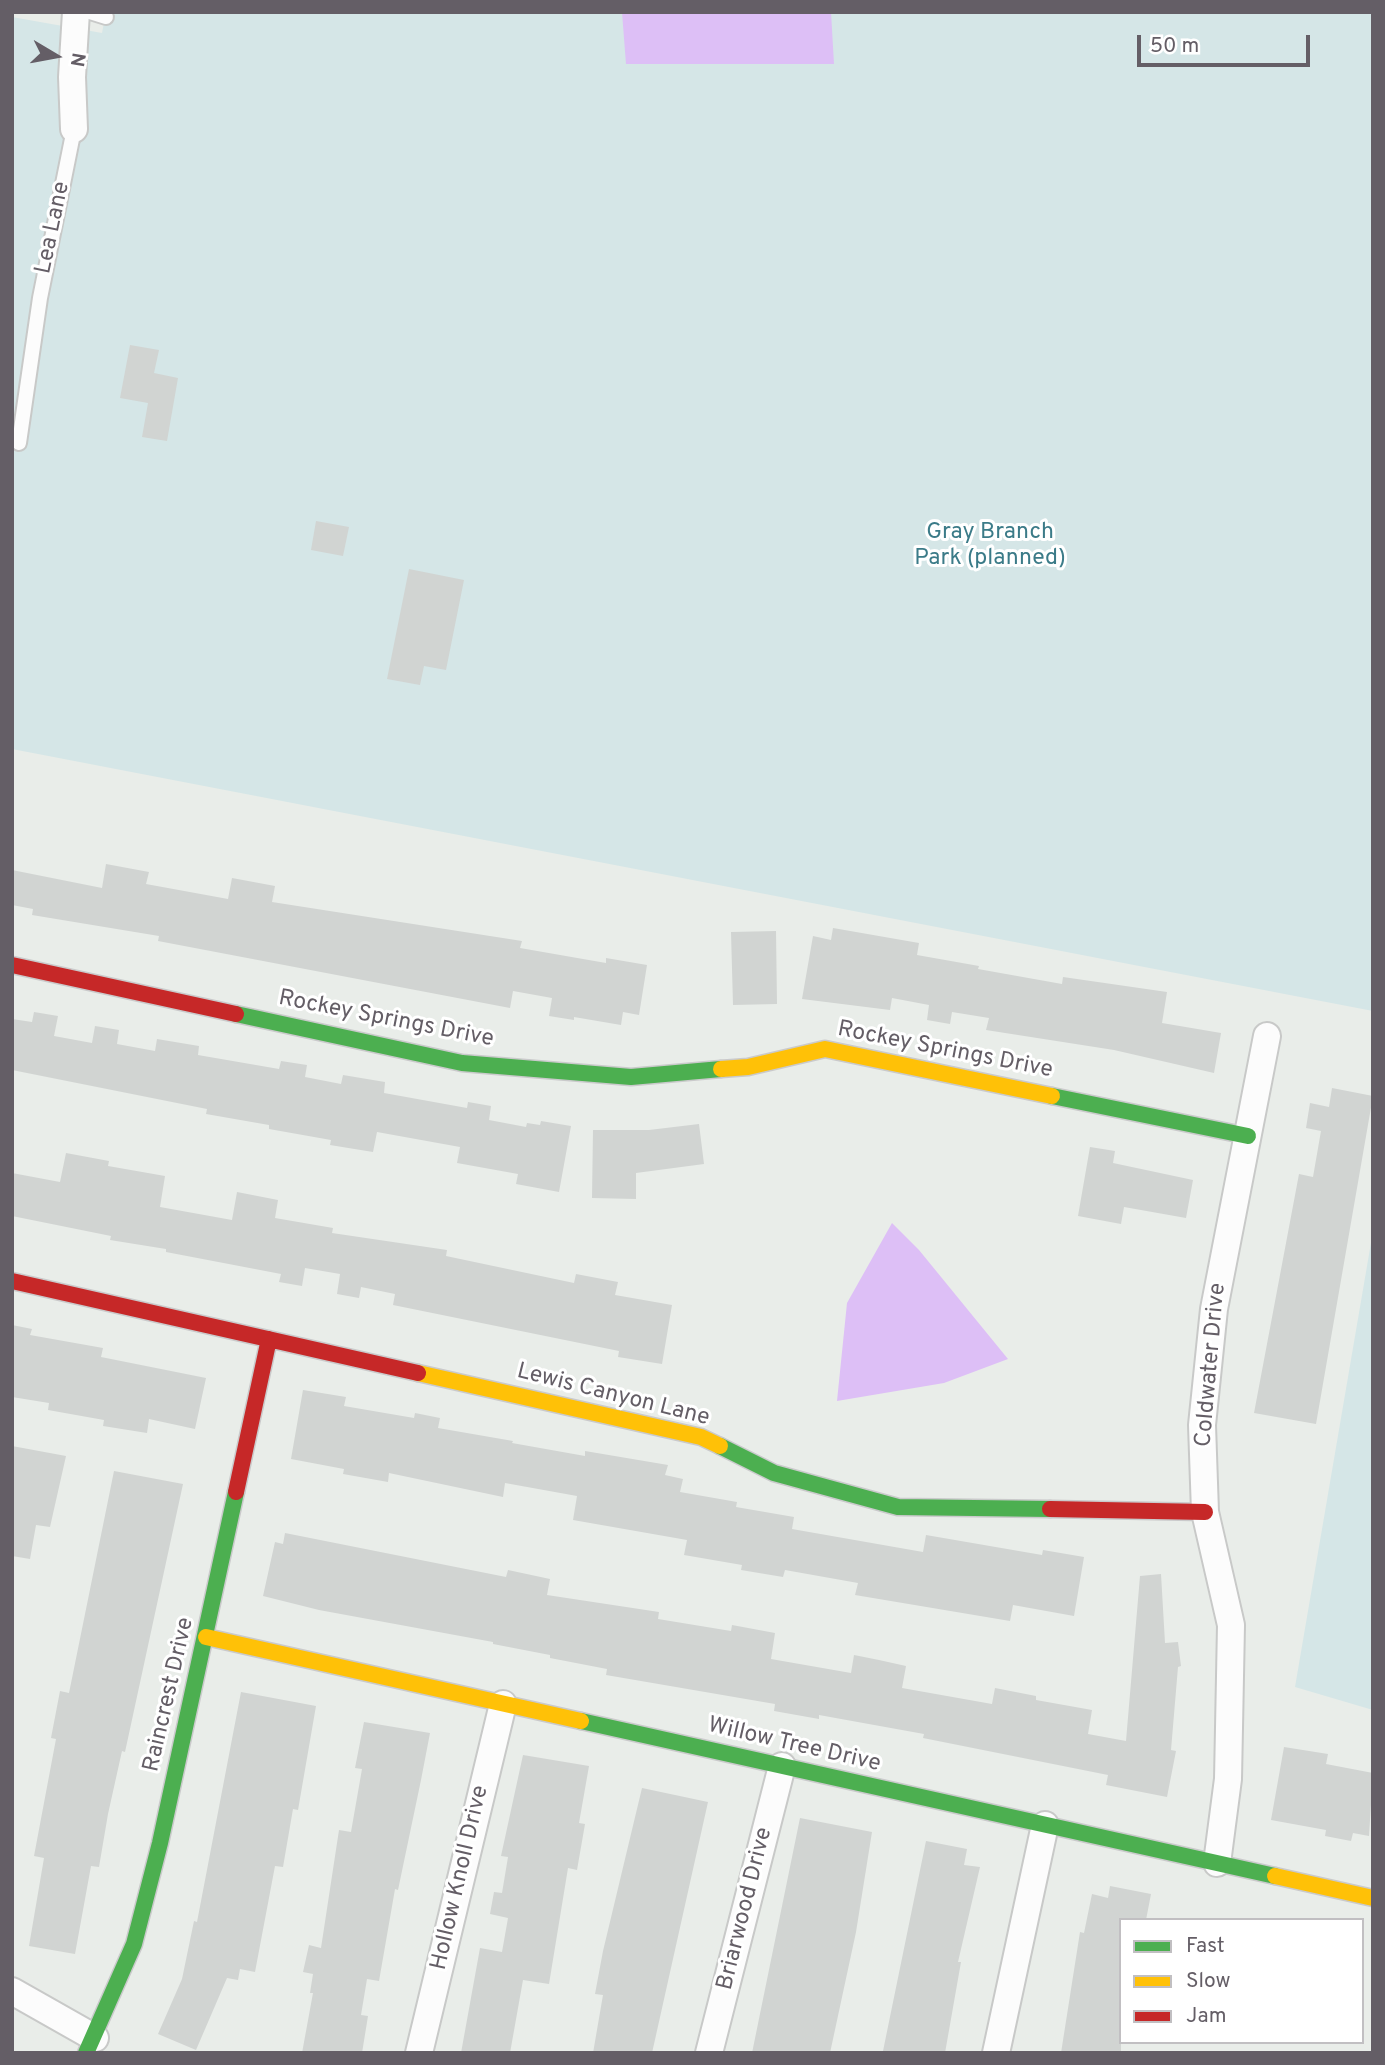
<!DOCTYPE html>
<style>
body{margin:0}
#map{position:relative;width:1385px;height:2065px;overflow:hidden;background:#e9ede9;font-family:Overpass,sans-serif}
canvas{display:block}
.frame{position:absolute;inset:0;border:14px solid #645e66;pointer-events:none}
.legend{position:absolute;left:1119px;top:1918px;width:245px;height:126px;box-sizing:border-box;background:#fff;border:2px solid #c1bfc2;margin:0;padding:9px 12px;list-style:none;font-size:21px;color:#645e66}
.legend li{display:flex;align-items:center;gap:14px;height:35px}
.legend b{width:35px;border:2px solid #c1bfc2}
.north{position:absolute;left:21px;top:21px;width:70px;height:70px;-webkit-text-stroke:5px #fff;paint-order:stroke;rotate:100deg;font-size:19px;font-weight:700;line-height:28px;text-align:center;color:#645e66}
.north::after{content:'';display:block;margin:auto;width:24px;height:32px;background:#645e66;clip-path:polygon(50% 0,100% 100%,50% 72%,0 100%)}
.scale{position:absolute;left:1137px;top:35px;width:173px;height:32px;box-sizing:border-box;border:4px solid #645e66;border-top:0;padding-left:9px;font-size:21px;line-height:24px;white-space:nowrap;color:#645e66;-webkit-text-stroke:5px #fff;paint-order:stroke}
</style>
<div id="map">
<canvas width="1385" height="2065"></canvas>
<div class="frame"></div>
<ul class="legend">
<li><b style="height:9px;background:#4caf50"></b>Fast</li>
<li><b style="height:9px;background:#ffc107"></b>Slow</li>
<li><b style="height:9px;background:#c62828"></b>Jam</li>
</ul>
<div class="north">N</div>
<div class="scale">50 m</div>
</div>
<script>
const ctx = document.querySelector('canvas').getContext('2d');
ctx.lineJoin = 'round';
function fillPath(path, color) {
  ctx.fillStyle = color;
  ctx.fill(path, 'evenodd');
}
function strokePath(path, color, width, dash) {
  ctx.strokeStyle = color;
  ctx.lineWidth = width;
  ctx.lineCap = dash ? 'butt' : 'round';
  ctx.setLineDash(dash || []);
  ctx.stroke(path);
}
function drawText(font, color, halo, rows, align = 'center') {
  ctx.font = font + ' Overpass,sans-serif';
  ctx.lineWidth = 6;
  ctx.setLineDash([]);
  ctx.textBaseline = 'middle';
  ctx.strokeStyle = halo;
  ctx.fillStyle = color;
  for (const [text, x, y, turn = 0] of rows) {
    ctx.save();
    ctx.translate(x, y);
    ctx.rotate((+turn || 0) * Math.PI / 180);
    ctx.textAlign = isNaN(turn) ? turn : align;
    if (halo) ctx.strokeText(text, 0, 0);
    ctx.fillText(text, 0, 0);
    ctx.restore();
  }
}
fillPath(new Path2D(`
 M 106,12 L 1373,12 L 1373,1011 L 12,749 L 12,17 L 102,33 Z
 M 1373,1231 L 1373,1710 L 1295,1687 Z`), '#d5e6e7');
fillPath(new Path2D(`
 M 622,12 L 831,12 L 834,64 L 626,64 Z
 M 892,1223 L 919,1250 L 1008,1359 L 944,1383 L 837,1401 L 847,1303 Z`), '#ddbff6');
fillPath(new Path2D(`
 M 130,345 L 159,350 L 154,373 L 178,378 L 167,441 L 142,437 L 148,403 L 120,398 Z
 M 316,521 L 349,527 L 343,556 L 311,550 Z
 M 409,569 L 464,580 L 446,670 L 424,666 L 420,685 L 387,679 Z
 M 106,864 L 149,872 L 146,884 L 228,899 L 232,878 L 275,886 L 272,902 L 522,941 L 520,948 L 606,963 L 606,958 L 647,965 L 639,1015 L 623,1012 L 621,1025 L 574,1017 L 574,1020 L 549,1016 L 552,998 L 513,991 L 510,1008 L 158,941 L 159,936 L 32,915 L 33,909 L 12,905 L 12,870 L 102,888 Z
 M 833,928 L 919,943 L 917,955 L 979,966 L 978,969 L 1062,984 L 1063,977 L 1167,992 L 1162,1023 L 1221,1033 L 1214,1073 L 1114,1050 L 986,1030 L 989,1018 L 952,1012 L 950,1024 L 927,1020 L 929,1005 L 892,998 L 890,1010 L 802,999 L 813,936 L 831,940 Z
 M 776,931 L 777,1004 L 733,1005 L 731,932 Z
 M 34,1012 L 58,1016 L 54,1036 L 92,1043 L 95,1026 L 119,1030 L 117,1044 L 155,1051 L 157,1039 L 199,1046 L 198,1055 L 279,1069 L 281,1061 L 307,1065 L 305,1077 L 341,1084 L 343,1075 L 385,1082 L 384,1093 L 467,1108 L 468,1102 L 491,1106 L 489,1120 L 526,1127 L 527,1123 L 540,1125 L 541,1121 L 571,1126 L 559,1192 L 516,1184 L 518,1174 L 457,1163 L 460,1147 L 377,1132 L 373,1152 L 330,1145 L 331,1140 L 269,1129 L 269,1125 L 206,1114 L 207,1109 L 12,1070 L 12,1019 L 32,1022 Z
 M 1332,1088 L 1373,1096 L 1316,1424 L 1254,1413 L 1299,1174 L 1313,1177 L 1321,1131 L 1306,1128 L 1310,1103 L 1329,1107 Z
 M 699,1124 L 704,1164 L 636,1173 L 636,1199 L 592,1198 L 593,1130 L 649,1130 Z
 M 1090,1147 L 1115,1151 L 1113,1163 L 1193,1180 L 1186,1218 L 1124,1207 L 1121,1224 L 1078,1216 Z
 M 66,1153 L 109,1161 L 108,1166 L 165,1176 L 160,1207 L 232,1220 L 237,1192 L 278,1200 L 275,1218 L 333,1228 L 332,1233 L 447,1250 L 446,1256 L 574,1283 L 576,1274 L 618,1282 L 615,1295 L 672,1305 L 662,1364 L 618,1357 L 619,1351 L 393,1305 L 395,1294 L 361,1287 L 359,1298 L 337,1294 L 340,1274 L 305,1268 L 302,1286 L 279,1282 L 281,1274 L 166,1252 L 166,1249 L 110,1240 L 111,1236 L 12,1216 L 12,1173 L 60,1182 Z
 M 12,1325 L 32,1329 L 30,1335 L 103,1348 L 101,1357 L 206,1378 L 195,1429 L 149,1419 L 147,1433 L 103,1426 L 104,1420 L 48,1410 L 49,1403 L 12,1397 Z
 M 303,1390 L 346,1397 L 344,1406 L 414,1418 L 415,1413 L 440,1418 L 438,1428 L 513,1441 L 512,1443 L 585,1456 L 585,1451 L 668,1465 L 665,1475 L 683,1479 L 680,1492 L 737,1502 L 736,1507 L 794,1517 L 792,1529 L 923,1552 L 926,1535 L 1042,1555 L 1043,1550 L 1084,1557 L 1074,1616 L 1013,1605 L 1010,1621 L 855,1595 L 858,1583 L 785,1570 L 783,1577 L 741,1570 L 742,1565 L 684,1555 L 687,1540 L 573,1520 L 577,1496 L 505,1483 L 503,1497 L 389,1473 L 388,1482 L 343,1474 L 344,1469 L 291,1459 Z
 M 12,1446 L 66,1456 L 50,1527 L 36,1525 L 30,1559 L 12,1556 Z
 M 114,1471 L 183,1484 L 125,1752 L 122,1751 L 108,1814 L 99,1867 L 91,1866 L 75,1954 L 29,1946 L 44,1858 L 34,1856 L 56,1739 L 51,1738 L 60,1691 L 69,1693 Z
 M 285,1533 L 506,1577 L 508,1570 L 550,1579 L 547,1595 L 659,1612 L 658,1619 L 731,1631 L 732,1625 L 775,1633 L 771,1659 L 851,1673 L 854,1655 L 879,1660 L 906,1666 L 902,1688 L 992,1704 L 995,1688 L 1036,1696 L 1036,1700 L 1092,1710 L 1088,1734 L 1126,1741 L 1140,1576 L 1161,1574 L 1165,1643 L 1178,1642 L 1181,1666 L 1178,1667 L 1171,1750 L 1176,1751 L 1167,1797 L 1106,1785 L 1108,1775 L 923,1738 L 924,1734 L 819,1715 L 819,1719 L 774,1711 L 775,1704 L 606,1675 L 607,1669 L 550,1658 L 550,1655 L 493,1644 L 493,1642 L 319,1610 L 263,1596 L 275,1542 L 283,1544 Z
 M 241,1692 L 316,1706 L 298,1810 L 293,1809 L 283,1867 L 275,1866 L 255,1972 L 240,1969 L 238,1980 L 227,1978 L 196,2050 L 158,2034 L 182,1979 L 194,1921 L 197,1922 Z
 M 364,1722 L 430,1733 L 421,1780 L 398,1890 L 395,1889 L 379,1981 L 367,1979 L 361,2015 L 368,2016 L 362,2053 L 302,2053 L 313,1993 L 310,1993 L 313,1974 L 303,1972 L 309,1945 L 321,1948 L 339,1830 L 351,1832 L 362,1769 L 355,1768 Z
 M 1284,1747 L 1328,1754 L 1326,1764 L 1373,1773 L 1369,1836 L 1353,1833 L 1351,1841 L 1325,1836 L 1326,1830 L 1271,1820 Z
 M 523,1755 L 589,1766 L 579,1823 L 585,1824 L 577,1870 L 568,1868 L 549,1984 L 523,1980 L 510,2053 L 461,2053 L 480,1948 L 502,1952 L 508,1918 L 490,1914 L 494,1892 L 502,1893 L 508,1857 L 501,1856 Z
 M 642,1788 L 708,1802 L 652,2053 L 593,2053 L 603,1995 L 595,1994 L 603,1951 Z
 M 800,1818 L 872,1832 L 856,1932 L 830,2053 L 752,2053 Z
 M 926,1841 L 967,1849 L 964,1865 L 980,1867 L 958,1962 L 961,1962 L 945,2053 L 883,2051 Z
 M 1110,1886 L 1151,1894 L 1146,1920 L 1121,1920 L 1121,2053 L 1061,2053 L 1080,1932 L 1084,1933 L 1092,1894 L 1108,1898 Z`), '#d1d4d2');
const lane = new Path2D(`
 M 90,12 L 106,17
 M 19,443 L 40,298 L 74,129`);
const street = new Path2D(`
 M 74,129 L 72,77 L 76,12
 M 1217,1863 L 1228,1779 L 1231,1625 L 1205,1512 L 1202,1425 L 1214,1309 L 1267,1036
 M 12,1991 L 95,2038
 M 419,2053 L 503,1704
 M 709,2053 L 782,1766
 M 996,2053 L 1045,1825`);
const fast = new Path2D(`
 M 236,1014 L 462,1063 L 631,1077 L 721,1069
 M 1052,1096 L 1248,1136
 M 720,1446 L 774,1473 L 898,1507 L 1050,1509
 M 581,1721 L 1275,1876
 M 86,2053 L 134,1944 L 160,1843 L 236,1492`);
const slow = new Path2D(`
 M 721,1069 L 748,1067 L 825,1049 L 1052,1096
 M 418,1373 L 701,1437 L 720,1446
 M 206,1637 L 581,1721
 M 1275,1876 L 1373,1898`);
const jam = new Path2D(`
 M 12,965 L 236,1014
 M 12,1281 L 418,1373
 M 236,1492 L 269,1339
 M 1050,1509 L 1205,1512`);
strokePath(lane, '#c8c9c8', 18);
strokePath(street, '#c8c9c8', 30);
strokePath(fast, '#cacacb', 19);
strokePath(slow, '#cacacb', 19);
strokePath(jam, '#cacacb', 19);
strokePath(lane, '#fcfcfc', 14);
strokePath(street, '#fcfcfc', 26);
strokePath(fast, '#4caf50', 16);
strokePath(slow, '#ffc107', 16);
strokePath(jam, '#c62828', 16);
drawText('23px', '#645e66', '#fff', [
 ["Lea Lane",54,228,-78],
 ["Rockey Springs Drive",386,1020,11],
 ["Rockey Springs Drive",945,1051,11],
 ["Coldwater Drive",1212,1365,-85],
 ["Lewis Canyon Lane",613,1396,14],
 ["Raincrest Drive",170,1695,-77],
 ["Willow Tree Drive",794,1746,13],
 ["Hollow Knoll Drive",461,1878,-77],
 ["Briarwood Drive",746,1909,-76]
]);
drawText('23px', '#3b7b88', '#fff', [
 ["Gray Branch",990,533],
 ["Park (planned)",990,559]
]);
</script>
